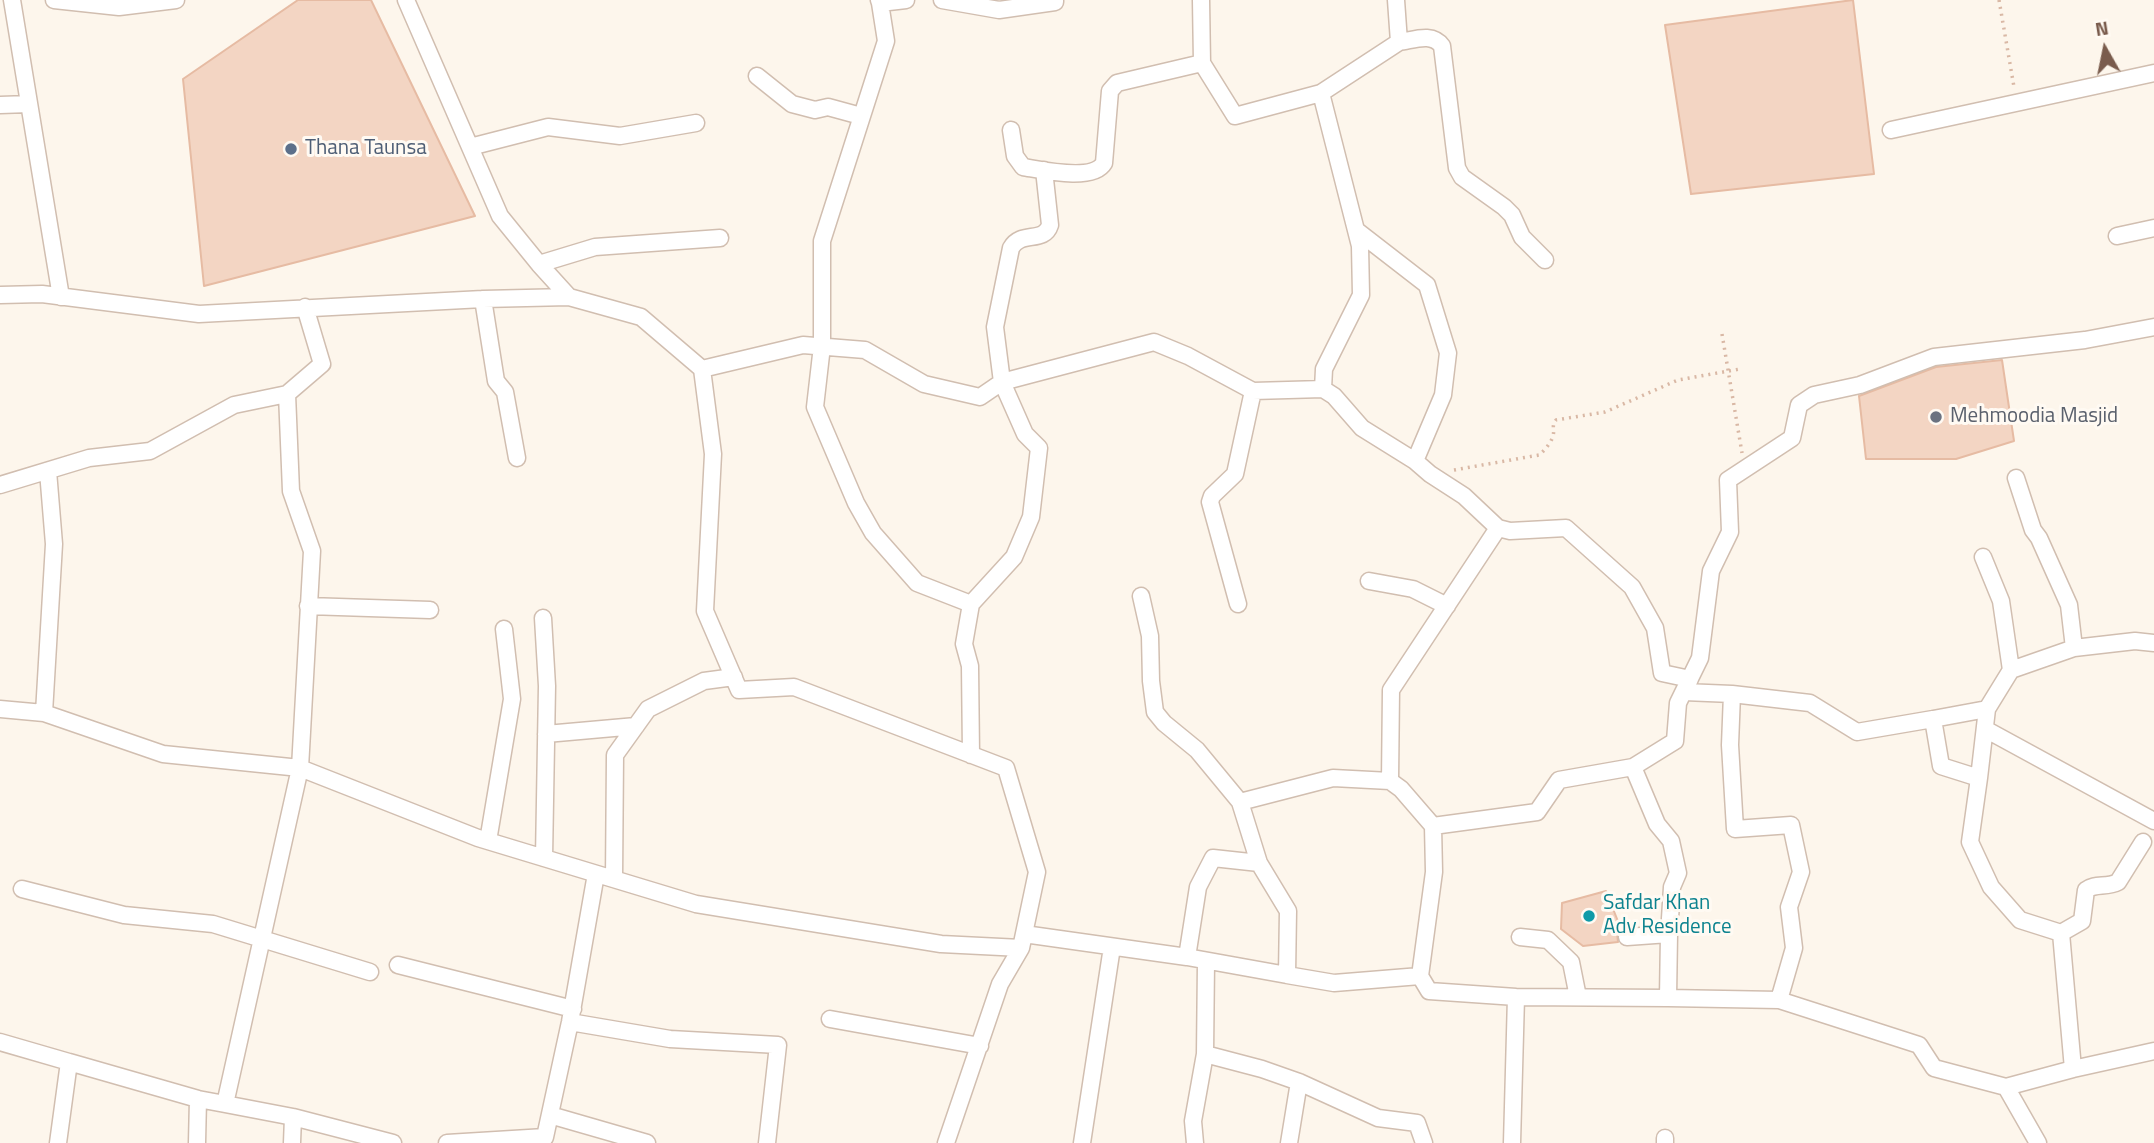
<!DOCTYPE html>
<style>
body{margin:0}
#map{position:relative;width:2154px;height:1143px;overflow:hidden;background:#fdf6ec;font-family:"Titillium Web",sans-serif}
canvas{display:block}
.north{position:absolute;left:2070px;top:14px;width:70px;height:70px;-webkit-text-stroke:5px #fffaf3;paint-order:stroke;rotate:351deg;font-size:19px;font-weight:700;line-height:28px;text-align:center;color:#7a5c4d}
.north::after{content:'';display:block;margin:auto;width:24px;height:32px;background:#7a5c4d;clip-path:polygon(50% 0,100% 100%,50% 72%,0 100%)}
</style>
<div id="map">
<canvas width="2154" height="1143"></canvas>
<div class="north">N</div>
</div>
<script>
const ctx = document.querySelector('canvas').getContext('2d');
ctx.lineJoin = 'round';
function fillPath(path, color) {
  ctx.fillStyle = color;
  ctx.fill(path, 'evenodd');
}
function strokePath(path, color, width, dash) {
  ctx.strokeStyle = color;
  ctx.lineWidth = width;
  ctx.lineCap = dash ? 'butt' : 'round';
  ctx.setLineDash(dash || []);
  ctx.stroke(path);
}
function drawText(font, color, halo, rows, align = 'center') {
  ctx.font = font + ' "Titillium Web",sans-serif';
  ctx.lineWidth = 6;
  ctx.setLineDash([]);
  ctx.textBaseline = 'middle';
  ctx.strokeStyle = halo;
  ctx.fillStyle = color;
  for (const [text, x, y, turn = 0] of rows) {
    ctx.save();
    ctx.translate(x, y);
    ctx.rotate((+turn || 0) * Math.PI / 180);
    ctx.textAlign = isNaN(turn) ? turn : align;
    if (halo) ctx.strokeText(text, 0, 0);
    ctx.fillText(text, 0, 0);
    ctx.restore();
  }
}
const building = new Path2D(`
 M 298,0 L 371,0 L 475,216 L 204,286 L 183,79 Z
 M 1853,0 L 1874,174 L 1691,194 L 1665,25 Z
 M 2002,360 L 2014,441 L 1956,459 L 1866,459 L 1859,396 L 1936,367 Z
 M 1606,891 L 1621,929 L 1617,933 L 1618,942 L 1583,946 L 1561,929 L 1562,903 Z`);
fillPath(building, '#f3d5c3');
strokePath(building, '#e6bba3', 2);
const minor = new Path2D(`
 M 12,0 L 61,297
 M 54,0 L 119,7 L 176,0
 M 406,0 L 500,216 L 539,264 L 569,297 L 641,317 L 702,369 L 803,345 L 865,350 L 924,384 L 980,397 L 1002,382 L 1154,342 L 1188,356 L 1253,391 L 1323,389
 M 879,0 L 880,3 L 906,0
 M 942,0 L 999,10 L 1055,2 L 1055,0
 M 1201,0 L 1202,63 L 1235,116 L 1321,93
 M 1396,0 L 1399,42 L 1321,93 L 1360,246 L 1361,295 L 1324,369 L 1323,389 L 1334,396 L 1362,428 L 1415,461 L 1430,474 L 1464,496 L 1498,528 L 1510,531 L 1566,528 L 1632,587 L 1655,628 L 1662,673 L 1690,679
 M 880,3 L 886,41 L 822,241 L 822,346 L 815,407 L 856,503 L 873,533 L 917,583 L 971,604 L 1014,557 L 1031,517 L 1039,448 L 1025,434 L 1002,382 L 995,327 L 1011,248 C 1021,230 1044,244 1050,225 L 1044,170
 M 1399,42 C 1414,40 1432,32 1442,46 L 1457,168 L 1462,177 L 1504,207 L 1512,215 L 1522,237 L 1545,260
 M 757,76 L 792,104 L 815,110 L 828,107 L 861,116
 M 0,105 L 29,104
 M 1011,130 L 1015,156 L 1023,167 C 1042,170 1093,182 1104,163 L 1110,91 L 1117,83 L 1202,63
 M 1891,130 L 2154,73
 M 470,147 L 548,127 L 620,136 L 696,123
 M 1356,230 L 1427,285 L 1448,353 L 1443,395 L 1415,461
 M 2117,236 L 2154,228
 M 539,264 L 595,247 L 720,238
 M 0,295 L 42,294 L 199,314 L 483,299 L 569,297
 M 483,299 L 496,381 L 505,392 L 517,458
 M 305,307 L 322,364 L 287,394 L 291,491 L 312,551 L 300,768 L 225,1104 L 293,1117 L 393,1143
 M 2016,478 L 2033,530 L 2039,538 L 2069,605 L 2074,648
 M 0,485 L 89,458 L 150,451 L 234,405 L 287,394
 M 1983,557 L 2001,601 L 2011,670
 M 1369,581 L 1413,589 L 1447,606
 M 971,604 L 964,644 L 970,666 L 971,755
 M 1238,604 L 1210,502 L 1212,496 L 1235,474 L 1253,391
 M 308,606 L 430,610
 M 543,618 L 547,686 L 544,858
 M 1684,692 L 1732,694 L 1810,703 L 1857,732 L 1933,719 L 1941,766 L 1979,778 L 1970,842 L 1991,887 L 2020,920 L 2061,933 L 2073,1069
 M 1732,694 L 1730,745 L 1735,829 L 1791,825 L 1801,872 L 1789,907 L 1794,948 L 1779,1000
 M 0,709 L 44,713 L 163,754 L 300,768 L 478,838 L 696,904 L 941,944 L 1021,948 L 1037,872 L 1006,768 L 794,687 L 739,690 L 705,611 L 713,454 L 702,369
 M 44,713 L 54,544 L 48,471
 M 1933,719 L 1987,709
 M 1985,729 L 2154,821
 M 546,734 L 636,726
 M 1979,778 L 1987,709 L 2011,670 L 2074,648 L 2135,641 L 2154,643
 M 1390,781 L 1391,690 L 1498,528
 M 1240,802 L 1333,778 L 1390,781 L 1401,789 L 1433,826 L 1434,872 L 1420,976 L 1334,983 L 1287,975
 M 1433,826 L 1537,812 L 1559,780 L 1633,767
 M 488,841 L 512,699 L 504,629
 M 614,879 L 615,755 L 648,709 L 704,681 L 734,677
 M 22,889 L 124,915 L 213,924 L 370,972
 M 2061,933 L 2082,921 L 2086,890 C 2095,883 2107,888 2118,882 L 2143,842
 M 1024,934 L 1187,957 L 1198,887 L 1213,858 L 1259,863 L 1240,802 L 1197,750 L 1164,723 L 1155,712 L 1151,681 L 1150,636 L 1141,596
 M 1520,937 L 1548,940 L 1571,962 L 1578,997
 M 1627,937 L 1669,934 L 1672,887 L 1678,873 L 1671,841 L 1657,824 L 1633,767 L 1675,741 L 1678,703 L 1700,658 L 1711,571 L 1730,532 L 1728,480 L 1792,438 L 1799,405 L 1814,395 L 1860,385 L 1934,357 L 2085,340 L 2154,327
 M 1187,957 L 1287,975 L 1288,911 L 1259,863
 M 398,965 L 573,1009
 M 1420,976 L 1429,991 L 1516,997 L 1668,998 L 1669,934
 M 1668,998 L 1779,1000 L 1919,1045 L 1934,1068 L 2006,1087 L 2073,1069 L 2154,1051
 M 830,1019 L 980,1046
 M 570,1022 L 670,1039 L 778,1045 L 767,1143
 M 0,1042 L 69,1062 L 58,1143
 M 1205,1054 L 1262,1069 L 1299,1082 L 1378,1118 L 1417,1123 L 1424,1143
 M 69,1062 L 198,1099 L 225,1104
 M 2006,1087 L 2038,1143
 M 550,1115 L 647,1143
 M 1665,1138 L 1665,1143
 M 197,1143 L 198,1099
 M 292,1143 L 293,1117
 M 447,1143 L 545,1137 L 570,1022 L 596,874
 M 946,1143 L 1000,984 L 1021,948
 M 1082,1143 L 1112,947
 M 1195,1143 L 1193,1121 L 1205,1054 L 1206,962
 M 1289,1143 L 1299,1082
 M 1512,1143 L 1516,997`);
strokePath(minor, '#d1beb0', 19);
strokePath(new Path2D(`
 M 1999,0 L 2014,87
 M 1722,334 L 1742,453
 M 1454,470 L 1539,455 C 1544,451 1551,443 1553,436 C 1555,429 1551,426 1556,420 L 1605,412 L 1678,380 L 1740,369`), '#d9b8a5', 3.5, [2, 5]);
strokePath(minor, '#fff', 16);
for (const [x, y, r, color] of [
 [291,149,7,"#5c6f8a"],
 [1936,417,7,"#6b7280"],
 [1589,916,7,"#0f9aa8"]
]) {
  const dot = new Path2D();
  dot.arc(x, y, r, 0, 2 * Math.PI);
  ctx.fillStyle = color;
  ctx.fill(dot);
  strokePath(dot, '#fffaf3', 2.5);
}
drawText('21px', '#4e5e75', '#fffaf3', [
 ["Thana Taunsa",305,149]
], 'left');
drawText('21px', '#5b616d', '#fffaf3', [
 ["Mehmoodia Masjid",1950,417]
], 'left');
drawText('21px', '#0d838f', '#fffaf3', [
 ["Safdar Khan",1603,904],
 ["Adv Residence",1603,928]
], 'left');
</script>
